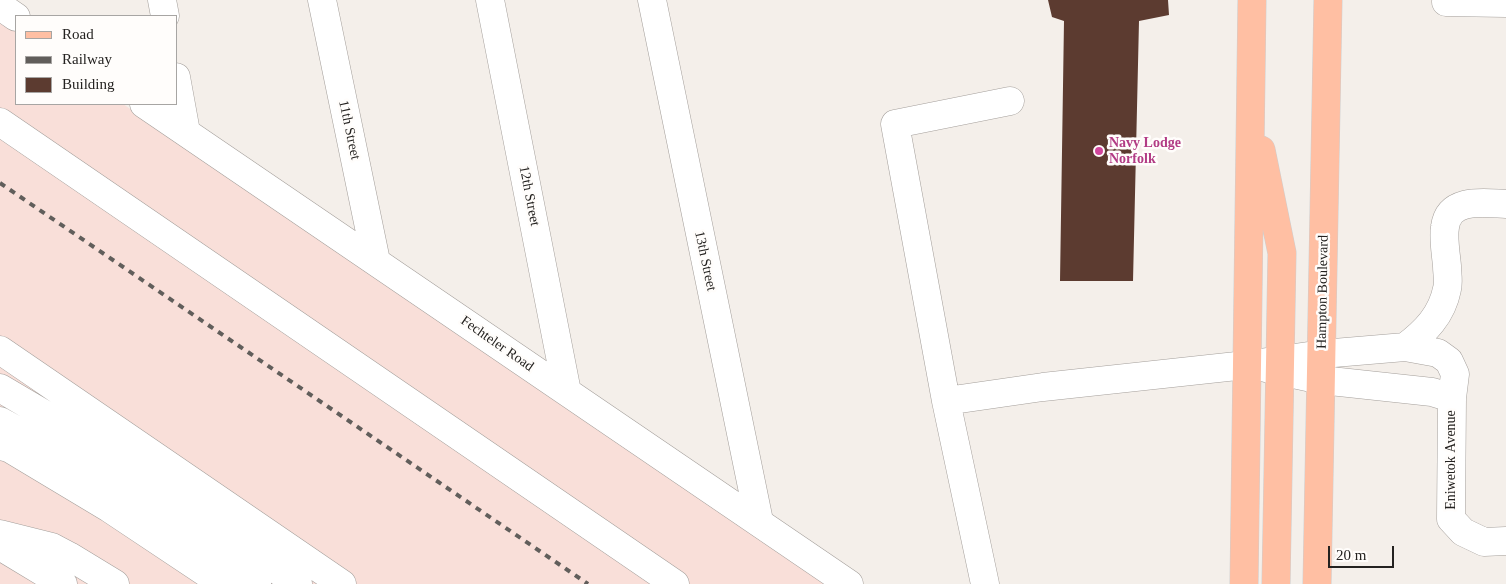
<!DOCTYPE html>
<style>
body{margin:0}
#map{position:relative;width:1506px;height:584px;overflow:hidden;background:#f4efea;font-family:Georgia,serif}
canvas{display:block}
.legend{position:absolute;left:15px;top:15px;width:162px;height:90px;box-sizing:border-box;background:#fffdfb;border:1px solid #a7a5a3;margin:0;padding:6px 9px;list-style:none;font-size:15px;color:#242220}
.legend li{display:flex;align-items:center;gap:10px;height:25px}
.legend b{width:25px;border:1px solid #a7a5a3}
.scale{position:absolute;left:1328px;top:546px;width:66px;height:22px;box-sizing:border-box;border:2px solid #242220;border-top:0;padding-left:6px;font-size:15px;line-height:18px;white-space:nowrap;color:#242220;-webkit-text-stroke:4px #fffdfb;paint-order:stroke}
</style>
<div id="map">
<canvas width="1506" height="584"></canvas>
<ul class="legend">
<li><b style="height:6px;background:#ffbfa3"></b>Road</li>
<li><b style="height:6px;background:#615e5b"></b>Railway</li>
<li><b style="height:14px;background:#5c3b30"></b>Building</li>
</ul>
<div class="scale">20 m</div>
</div>
<script>
const ctx = document.querySelector('canvas').getContext('2d');
ctx.lineJoin = 'round';
function fillPath(path, color) {
  ctx.fillStyle = color;
  ctx.fill(path, 'evenodd');
}
function strokePath(path, color, width, dash) {
  ctx.strokeStyle = color;
  ctx.lineWidth = width;
  ctx.lineCap = dash ? 'butt' : 'round';
  ctx.setLineDash(dash || []);
  ctx.stroke(path);
}
function drawText(font, color, halo, rows, align = 'center') {
  ctx.font = font + ' Georgia,serif';
  ctx.lineWidth = 5;
  ctx.setLineDash([]);
  ctx.textBaseline = 'middle';
  ctx.strokeStyle = halo;
  ctx.fillStyle = color;
  for (const [text, x, y, turn = 0] of rows) {
    ctx.save();
    ctx.translate(x, y);
    ctx.rotate((+turn || 0) * Math.PI / 180);
    ctx.textAlign = isNaN(turn) ? turn : align;
    if (halo) ctx.strokeText(text, 0, 0);
    ctx.fillText(text, 0, 0);
    ctx.restore();
  }
}
fillPath(new Path2D(`
 M 0,20 L 16,31 L 16,104 L 123,104 L 828,584 L 0,584 Z`), '#f9dfd9');
fillPath(new Path2D(`
 M 1048,0 L 1168,0 L 1169,15 L 1139,21 L 1133,281 L 1060,281 L 1064,21 L 1052,17 Z`), '#5c3b30');
const minor = new Path2D(`
 M 162,0 L 165,16
 M 322,0 L 376,261
 M 490,0 L 567,392
 M 652,0 L 759,521
 M 1446,2 L 1506,3
 M 0,6 L 16,17
 M 176,77 L 186,132
 M 144,104 L 849,584
 M 0,122 L 675,584
 M 1405,347 C 1425,332 1442,315 1447,289 C 1449,282 1447,273 1447,266 C 1446,254 1443,239 1445,227 C 1449,197 1484,203 1506,204
 M 0,350 L 342,584
 M 1266,368 L 1321,380 L 1432,392 L 1452,398
 M 0,388 L 56,421 L 298,584
 M 946,401 L 1043,387 L 1246,365 L 1322,354 L 1405,347 L 1438,353 L 1449,361 L 1455,374 L 1452,398 L 1451,519 L 1463,532 L 1484,542 L 1506,541
 M 0,421 L 89,470 L 257,584
 M 0,446 L 9,448 L 109,508 L 223,584
 M 0,534 L 52,547 L 69,556 L 115,584
 M 0,546 L 63,584
 M 985,584 L 946,401 L 895,124 L 1010,101`);
const major = new Path2D(`
 M 1261,150 L 1282,253 L 1276,584
 M 1244,584 L 1252,0
 M 1317,584 L 1328,0`);
strokePath(minor, '#a49f9b', 29);
strokePath(major, '#cfcece', 29);
strokePath(minor, '#fff', 28);
strokePath(major, '#ffbfa3', 28);
strokePath(new Path2D(`
 M 0,183 L 588,584`), '#615e5b', 4, [6, 6]);
for (const [x, y, r, color] of [
 [1099,151,5,"#d1479c"]
]) {
  const dot = new Path2D();
  dot.arc(x, y, r, 0, 2 * Math.PI);
  ctx.fillStyle = color;
  ctx.fill(dot);
  strokePath(dot, '#fffdfb', 2);
}
drawText('14px', '#242220', '#fffdfb', [
 ["11th Street",349,130,78],
 ["12th Street",529,196,79],
 ["13th Street",705,261,78],
 ["Hampton Boulevard",1323,292,-89],
 ["Fechteler Road",497,344,35],
 ["Eniwetok Avenue",1451,460,-90]
]);
drawText('bold 14px', '#b23c85', '#fffdfb', [
 ["Navy Lodge",1109,143],
 ["Norfolk",1109,159]
], 'left');
</script>
